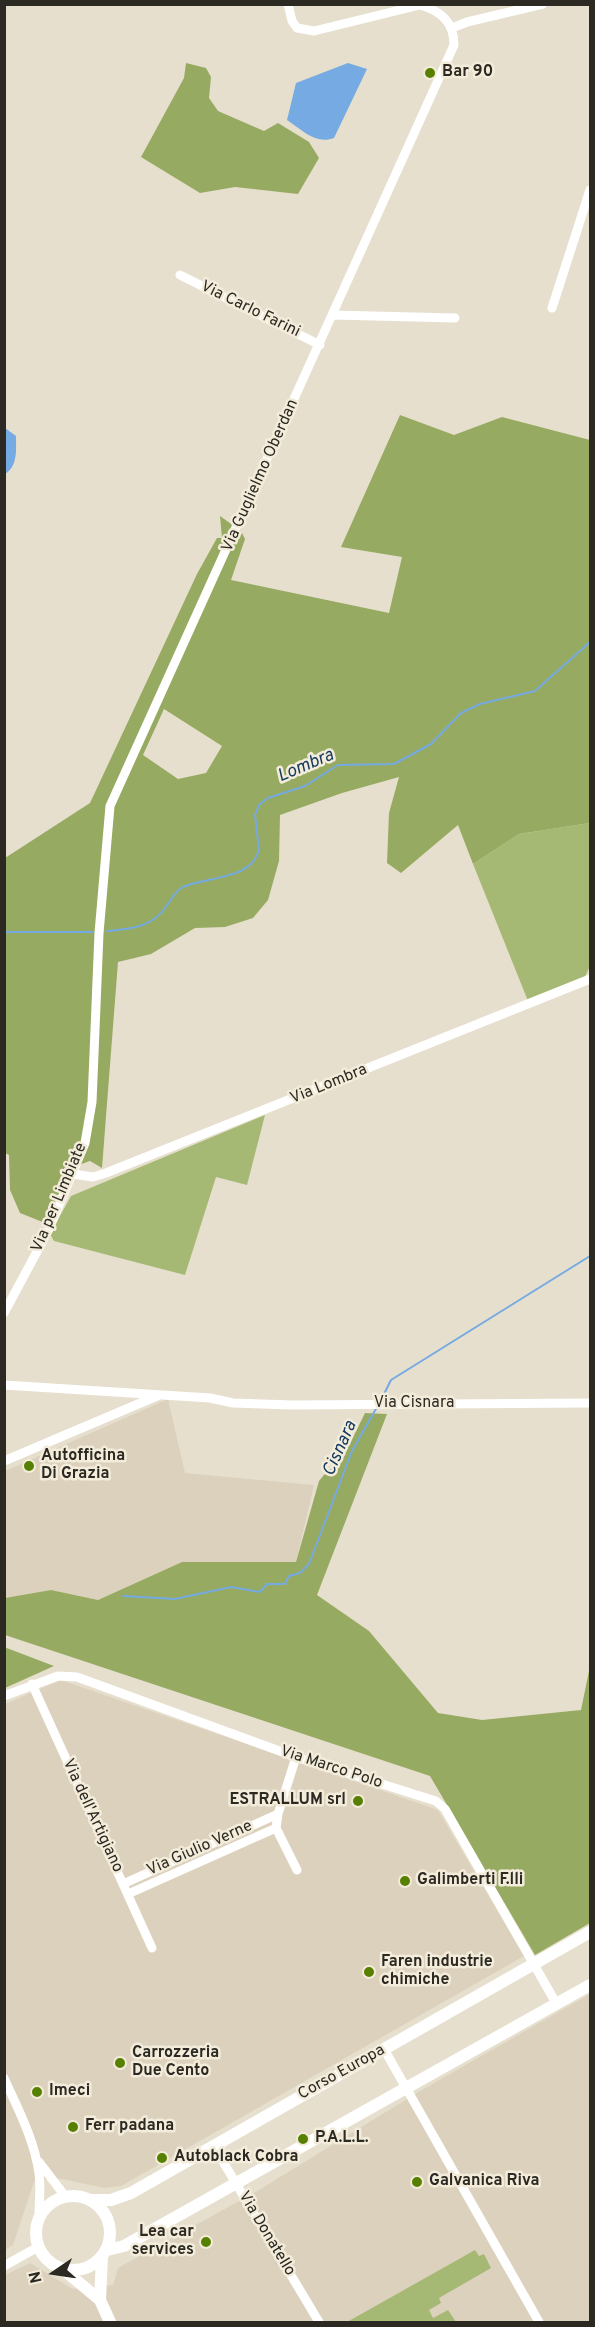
<!DOCTYPE html>
<style>
body{margin:0}
#map{position:relative;width:595px;height:2327px;overflow:hidden;background:#e6dfcd;font-family:Overpass,sans-serif}
canvas{display:block}
.frame{position:absolute;inset:0;border:6px solid #2b2922;pointer-events:none}
.north{position:absolute;left:24px;top:2243px;width:60px;height:60px;-webkit-text-stroke:4px #f3ecda;paint-order:stroke;rotate:257deg;font-size:16px;font-weight:700;line-height:24px;text-align:center;color:#2b2922}
.north::after{content:'';display:block;margin:auto;width:21px;height:27px;background:#2b2922;clip-path:polygon(50% 0,100% 100%,50% 72%,0 100%)}
</style>
<div id="map">
<canvas width="595" height="2327"></canvas>
<div class="frame"></div>
<div class="north">N</div>
</div>
<script>
const ctx = document.querySelector('canvas').getContext('2d');
ctx.lineJoin = 'round';
function fillPath(path, color) {
  ctx.fillStyle = color;
  ctx.fill(path, 'evenodd');
}
function strokePath(path, color, width, dash) {
  ctx.strokeStyle = color;
  ctx.lineWidth = width;
  ctx.lineCap = dash ? 'butt' : 'round';
  ctx.setLineDash(dash || []);
  ctx.stroke(path);
}
function drawText(font, color, halo, rows, align = 'center') {
  ctx.font = font + ' Overpass,sans-serif';
  ctx.lineWidth = 5;
  ctx.setLineDash([]);
  ctx.textBaseline = 'middle';
  ctx.strokeStyle = halo;
  ctx.fillStyle = color;
  for (const [text, x, y, turn = 0] of rows) {
    ctx.save();
    ctx.translate(x, y);
    ctx.rotate((+turn || 0) * Math.PI / 180);
    ctx.textAlign = isNaN(turn) ? turn : align;
    if (halo) ctx.strokeText(text, 0, 0);
    ctx.fillText(text, 0, 0);
    ctx.restore();
  }
}
fillPath(new Path2D(`
 M 168,1399 L 185,1473 L 314,1485 L 296,1562 L 182,1562 L 98,1600 L 51,1590 L 5,1598 L 5,1471 Z
 M 61,1680 L 438,1810 L 524,1956 L 121,2186 L 104,2188 L 62,2179 L 35,2179 L 13,2245 L 5,2250 L 5,1704 Z
 M 590,1994 L 590,2322 L 5,2322 L 5,2275 L 30,2263 L 73,2289 L 113,2285 L 118,2268 L 259,2190 L 420,2091 Z`), '#dcd1bd');
fillPath(new Path2D(`
 M 590,823 L 590,966 L 584,979 L 528,1001 L 473,864 L 519,834 Z
 M 265,1115 L 247,1185 L 216,1177 L 185,1275 L 54,1241 L 50,1234 L 71,1196 Z
 M 475,2250 L 479,2256 L 484,2254 L 491,2268 L 439,2298 L 441,2303 L 429,2310 L 433,2318 L 448,2310 L 456,2322 L 347,2322 Z`), '#a6b974');
fillPath(new Path2D(`
 M 186,63 L 206,68 L 211,77 L 209,98 L 218,111 L 264,131 L 278,123 L 309,142 L 319,158 L 298,194 L 235,187 L 200,193 L 141,157 L 184,78 Z
 M 400,415 L 454,435 L 502,417 L 590,440 L 590,823 L 519,834 L 473,864 L 458,825 L 401,873 L 387,863 L 389,813 L 399,777 L 342,793 L 280,815 L 279,861 L 268,900 L 253,918 L 225,927 L 195,928 L 151,954 L 118,962 L 102,1168 L 90,1161 L 73,1167 L 45,1223 L 20,1213 L 10,1190 L 9,1155 L 5,1153 L 5,858 L 90,803 L 197,574 L 217,538 L 222,538 L 220,516 L 241,531 L 245,539 L 231,580 L 389,613 L 402,557 L 341,547 ZM 164,709 L 222,746 L 206,773 L 178,779 L 143,755 Z
 M 365,1413 L 387,1414 L 317,1595 L 369,1631 L 438,1713 L 482,1720 L 581,1710 L 590,1666 L 590,1923 L 535,1955 L 430,1776 L 5,1635 L 5,1598 L 51,1590 L 98,1600 L 182,1562 L 296,1562 L 319,1481 L 328,1470 L 339,1466 Z
 M 4,1647 L 54,1666 L 5,1688 Z`), '#97aa61');
fillPath(new Path2D(`
 M 348,63 L 367,69 L 334,138 C 316,145 302,130 287,120 L 296,83 Z
 M 5,428 L 16,436 C 16,450 18,466 5,474 Z`), '#75aae2');
strokePath(new Path2D(`
 M 107,931 C 128,929 151,928 165,908 C 171,900 174,892 183,887 C 206,876 251,881 259,850 L 255,815 L 259,805 L 268,798 L 305,786 L 338,765 L 394,764 L 431,744 L 461,713 L 480,704 L 535,691 L 590,642
 M 4,932 L 93,932
 M 380,1402 L 391,1380 L 590,1256
 M 123,1596 L 175,1599 L 231,1587 L 260,1592 L 267,1584 L 285,1584 L 289,1576 L 300,1573 L 309,1564 L 352,1451 L 377,1407`), '#75aae2', 2);
strokePath(new Path2D(`
 M 452,28 L 467,22 L 543,4
 M 180,275 L 320,345
 M 552,308 L 590,190
 M 333,315 L 455,318
 M 73,1174 L 93,1177 L 106,1173 L 590,979
 M 4,1313 L 49,1229 L 85,1143 L 92,1102 L 99,933 L 110,806 L 454,45 C 454,22 441,11 420,5 L 314,31 L 297,28 L 292,21 L 288,4
 M 4,1385 L 210,1398 L 233,1403 L 293,1405 L 590,1403
 M 4,1461 L 157,1396
 M 32,1684 L 152,1948
 M 4,1696 L 58,1676 L 77,1677 L 296,1757 L 436,1801 L 445,1809 L 556,2003
 M 296,1757 L 278,1814 L 276,1828 L 297,1870
 M 123,1884 L 278,1814
 M 128,1894 L 276,1828
 M 384,2049 L 539,2322
 M 4,2078 C 18,2109 34,2139 39,2173 C 41,2186 39,2202 39,2216
 M 213,2145 L 319,2322
 M 39,2162 L 65,2196
 M 4,2266 L 38,2247`), '#fff', 9);
strokePath(new Path2D(`
 M36 2233a37 37 0 1 1 74 0a37 37 0 1 1-74 0Z
 M 90,2200 L 111,2200 L 131,2193 L 590,1932
 M 107,2250 L 124,2246 L 590,1985
 M 65,2271 L 100,2300 L 110,2322
 M 100,2300 L 102,2257`), '#fff', 12);
for (const [x, y, r, color] of [
 [430,73,6,"#578001"],
 [29,1466,6,"#578001"],
 [358,1801,6,"#578001"],
 [405,1881,6,"#578001"],
 [369,1972,6,"#578001"],
 [120,2063,6,"#578001"],
 [37,2092,6,"#578001"],
 [73,2127,6,"#578001"],
 [303,2139,6,"#578001"],
 [162,2158,6,"#578001"],
 [417,2182,6,"#578001"],
 [206,2242,6,"#578001"]
]) {
  const dot = new Path2D();
  dot.arc(x, y, r, 0, 2 * Math.PI);
  ctx.fillStyle = color;
  ctx.fill(dot);
  strokePath(dot, '#f3ecda', 2);
}
drawText('bold 16px', '#2b2922', '#f3ecda', [
 ["Bar 90",442,73],
 ["Autofficina",41,1457],
 ["Di Grazia",41,1475],
 ["ESTRALLUM srl",346,1801,"right"],
 ["Galimberti F.lli",417,1881],
 ["Faren industrie",381,1963],
 ["chimiche",381,1981],
 ["Carrozzeria",132,2054],
 ["Due Cento",132,2072],
 ["Imeci",49,2092],
 ["Ferr padana",85,2127],
 ["P.A.L.L.",315,2139],
 ["Autoblack Cobra",174,2158],
 ["Galvanica Riva",429,2182],
 ["Lea car",194,2233,"right"],
 ["services",194,2251,"right"]
], 'left');
drawText('16px', '#2b2922', '#f3ecda', [
 ["Via Carlo Farini",250,310,26],
 ["Via Guglielmo Oberdan",261,476,-66],
 ["Via Lombra",329,1085,-22],
 ["Via per Limbiate",60,1198,-67],
 ["Via Cisnara",414,1404],
 ["Via Marco Polo",331,1768,18],
 ["Via dell'Artigiano",92,1816,65],
 ["Via Giulio Verne",200,1849,-24],
 ["Corso Europa",342,2073,-29],
 ["Via Donatello",266,2234,59]
]);
drawText('italic 18px', '#163c61', '#f3ecda', [
 ["Lombra",306,767,-23],
 ["Cisnara",341,1449,-66]
]);
</script>
